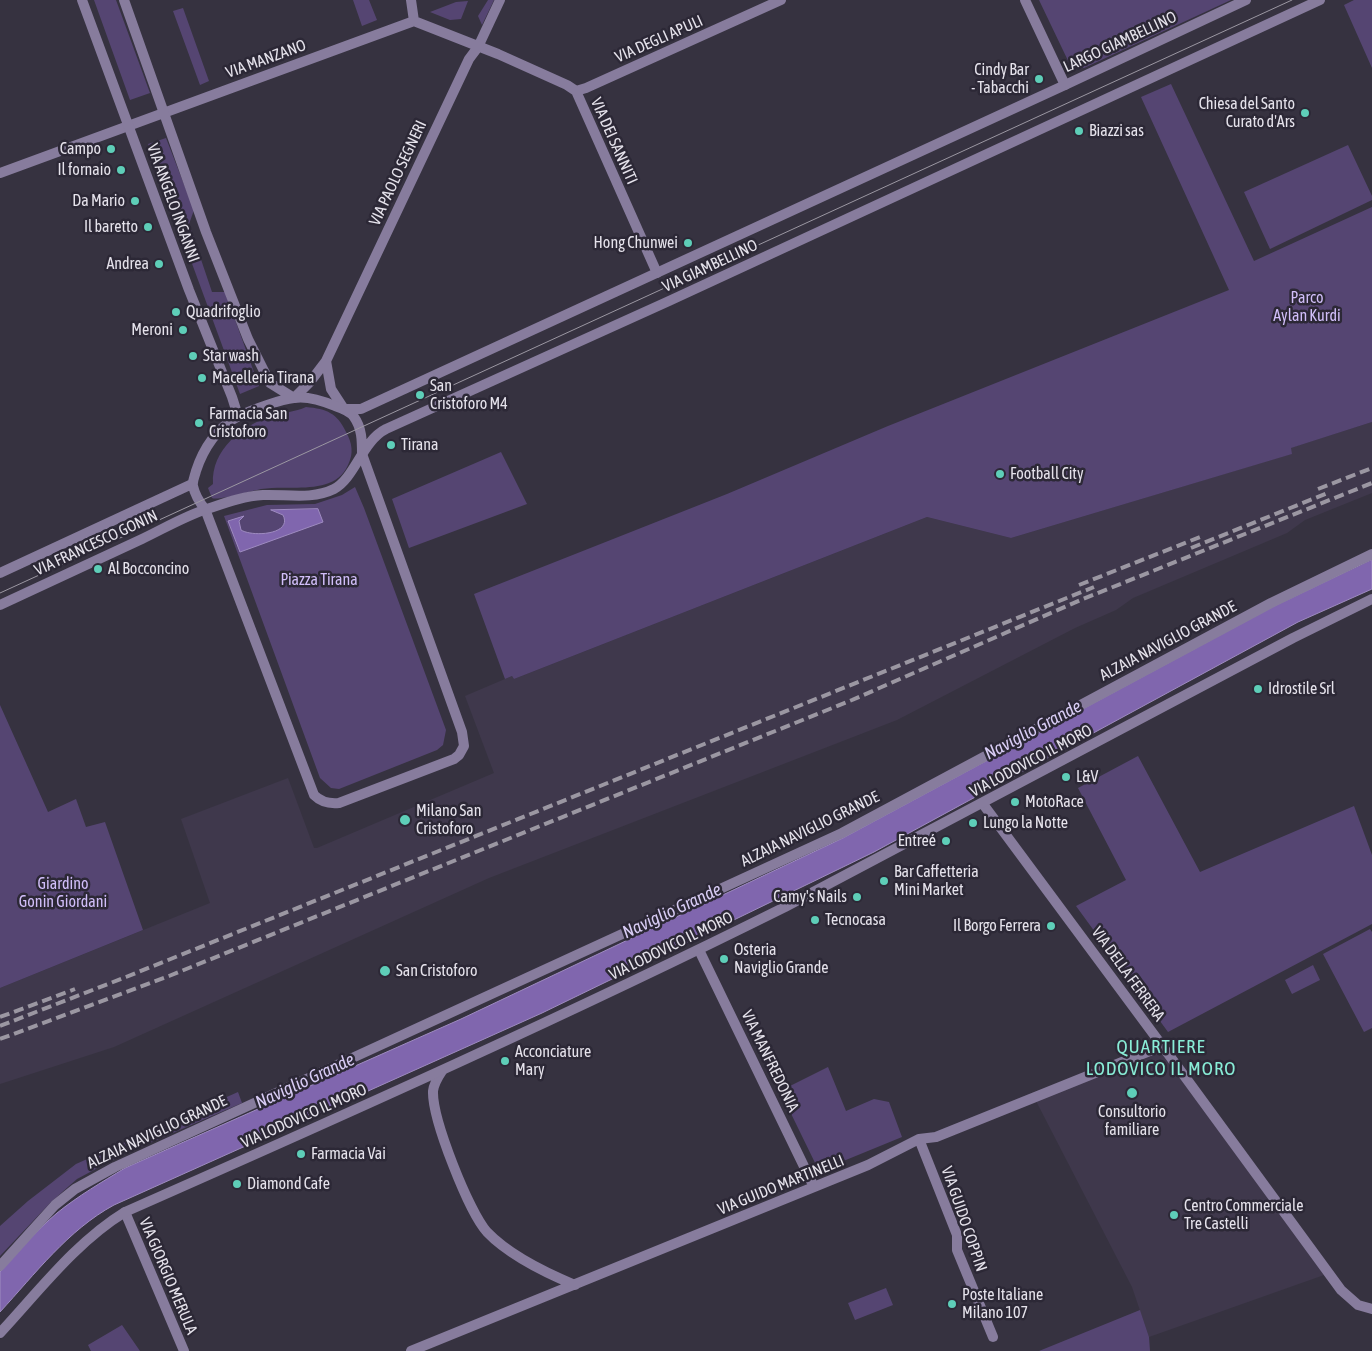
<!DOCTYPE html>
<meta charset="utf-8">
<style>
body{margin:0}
canvas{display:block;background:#363240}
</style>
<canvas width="1372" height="1351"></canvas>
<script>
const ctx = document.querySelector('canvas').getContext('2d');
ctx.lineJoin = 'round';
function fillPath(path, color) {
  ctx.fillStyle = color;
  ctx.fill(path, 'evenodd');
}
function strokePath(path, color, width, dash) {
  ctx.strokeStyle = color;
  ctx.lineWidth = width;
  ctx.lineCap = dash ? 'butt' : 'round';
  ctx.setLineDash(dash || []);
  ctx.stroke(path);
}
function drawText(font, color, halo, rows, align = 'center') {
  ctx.font = font + ' "Asap Condensed",sans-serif';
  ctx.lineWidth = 5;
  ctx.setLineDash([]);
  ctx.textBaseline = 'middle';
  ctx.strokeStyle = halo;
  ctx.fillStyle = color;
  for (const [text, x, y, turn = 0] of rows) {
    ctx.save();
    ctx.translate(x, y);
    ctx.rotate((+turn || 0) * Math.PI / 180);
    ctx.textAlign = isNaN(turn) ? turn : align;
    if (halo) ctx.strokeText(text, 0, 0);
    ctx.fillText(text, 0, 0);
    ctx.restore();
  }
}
fillPath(new Path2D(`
 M 1372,422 L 1372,493 L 1305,520 L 1287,533 L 1133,598 L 1116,610 L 1075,628 L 897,720 L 489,878 L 114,1047 L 0,1084 L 0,988 L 210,903 L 181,819 L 288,778 L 314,848 L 317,848 L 494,773 L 465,696 L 505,679 L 512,676 L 514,679 L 927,517 L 1011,538 L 1291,454 L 1290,448 Z
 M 1158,1048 L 1324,1275 L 1149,1337 L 1132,1287 L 1035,1099 Z`), '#3f384c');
fillPath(new Path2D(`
 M 94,0 L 116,0 L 150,93 L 130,100 Z
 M 353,0 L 369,0 L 377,20 L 362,26 Z
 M 488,0 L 494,0 L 482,25 L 478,16 Z
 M 1039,0 L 1231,0 L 1084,68 L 1072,69 Z
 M 1354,0 L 1372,0 L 1372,68 L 1344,5 Z
 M 468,1 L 461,19 L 450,20 L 430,12 L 456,2 Z
 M 183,8 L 209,81 L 200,85 L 173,11 Z
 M 1171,84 L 1254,261 L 1372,207 L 1372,422 L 1291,448 L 1292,454 L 1011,538 L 927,517 L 514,679 L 512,676 L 505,679 L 474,594 L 727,494 L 888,426 L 1229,290 L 1141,97 Z
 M 166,138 L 194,210 L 189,224 L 212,292 L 225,292 L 259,386 L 240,394 L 148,144 Z
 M 1348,145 L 1372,196 L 1372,200 L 1270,249 L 1244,192 Z
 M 306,407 C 327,409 337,413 346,432 C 352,443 354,453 348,465 C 334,497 289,484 261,489 C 251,491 218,501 212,498 L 208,488 L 213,484 C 211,450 242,425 272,416 C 284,412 295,412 306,407 Z
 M 501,452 L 527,504 L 409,548 L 392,499 Z
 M 355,487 L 364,508 L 446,730 L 443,745 L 437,750 L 339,789 L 331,788 L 320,778 L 224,516 L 267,505 L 315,504 L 342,495 Z
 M 0,705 L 48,812 L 76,799 L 86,827 L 105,822 L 143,930 L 0,988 Z
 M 1138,756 L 1200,872 L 1354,806 L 1372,855 L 1372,924 L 1168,1032 L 1076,906 L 1126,880 L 1078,788 Z
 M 1370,929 L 1372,932 L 1372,1028 L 1364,1032 L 1323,954 Z
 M 1313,965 L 1320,980 L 1292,994 L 1285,980 Z
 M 828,1067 L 846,1111 L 874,1099 L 889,1102 L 902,1137 L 819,1171 L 780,1091 Z
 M 238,1092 L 242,1103 L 122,1155 L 77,1179 L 51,1202 L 0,1256 L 0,1226 L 28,1201 L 76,1164 Z
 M 886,1288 L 893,1305 L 855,1320 L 848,1303 Z
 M 1140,1310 L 1149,1337 L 1150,1351 L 1039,1351 Z
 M 122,1325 L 140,1351 L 91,1351 L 88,1345 Z`), '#554572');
const water = new Path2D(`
 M 318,509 L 323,522 L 240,552 L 228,521 L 244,516 L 239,521 L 241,530 C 252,537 293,535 283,515 L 271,510 Z
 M 1372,560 L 1372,589 L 1298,622 L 874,852 L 542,1013 L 114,1205 C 68,1230 35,1274 0,1312 L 0,1272 C 18,1251 36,1231 57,1213 C 78,1196 102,1182 125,1168 L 461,1019 L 843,838 L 1272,607 Z`);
fillPath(water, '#8066ae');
strokePath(water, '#9e8bc0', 1);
strokePath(new Path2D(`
 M 0,1266 L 55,1205 L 75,1189 L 115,1167 L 842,833 L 1271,603 L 1372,554`), '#877c9d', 10);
strokePath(new Path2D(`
 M 411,0 L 414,21
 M 1025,0 L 1065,85
 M 414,21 L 498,54 L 567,85 L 576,91 L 657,273
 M 576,91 L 586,88 L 781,0
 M 0,173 L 414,21
 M 326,361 L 331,389 L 344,409
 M 294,398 L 310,382 L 326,361 L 469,59 L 478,47 L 500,0
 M 205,509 L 314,795 C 321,802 329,804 339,803 L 454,759 L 459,755 L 464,746 L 462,732 L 362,454
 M 983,804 L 1169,1055 L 1341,1290 L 1358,1305 L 1372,1309
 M 699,950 L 814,1187
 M 442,1071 C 438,1077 434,1083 433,1091 C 432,1119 469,1212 487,1232 C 509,1255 546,1273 575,1285
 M 919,1139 L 957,1235 L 957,1250 L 993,1337
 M 125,1212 L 184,1351
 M 411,1351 L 868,1165 L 919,1139 L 936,1137 L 1162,1046`), '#877c9d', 10);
strokePath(new Path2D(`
 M 82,0 L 189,290 L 232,397 L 238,416
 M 124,0 L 206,232 L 248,339 L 270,383 L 294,398
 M 344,409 L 361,409 L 1065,85 L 1246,0
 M 205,509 C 200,503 195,495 193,486 C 192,481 195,476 196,471 C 203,449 218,426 239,416 C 251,410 282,399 294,398 C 306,396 323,401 335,406 C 341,408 350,411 354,417 C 362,428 362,441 362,454
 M 0,573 L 192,484
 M 0,605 C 47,583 94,561 142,539 C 163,529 185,516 207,509 C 225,503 244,496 263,495 C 286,494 312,500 334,489 C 355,478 362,441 386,429 L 669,301 L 1320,0
 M 0,1333 C 39,1291 76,1242 125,1212 C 347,1114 568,1015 785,907 L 1293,638 L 1372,599`), '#877c9d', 10);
strokePath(new Path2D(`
 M 0,593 L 1292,0`), '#9b97a2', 1);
strokePath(new Path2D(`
 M 1318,489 L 1372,468
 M 1191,548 L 1330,492
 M 1079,585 L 1200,537
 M 0,1017 L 75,989
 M 0,1026 L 126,977 L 1094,587
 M 0,1039 L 169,976 L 852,700 L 1083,599 L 1372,483`), '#9b97a2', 4, [10, 5]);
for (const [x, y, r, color] of [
 [1039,79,5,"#5eceb8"],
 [1305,113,5,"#5eceb8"],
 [1079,131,5,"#5eceb8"],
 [111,149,5,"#5eceb8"],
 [121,170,5,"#5eceb8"],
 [135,201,5,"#5eceb8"],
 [148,227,5,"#5eceb8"],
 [688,243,5,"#5eceb8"],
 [159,264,5,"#5eceb8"],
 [176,312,5,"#5eceb8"],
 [183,330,5,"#5eceb8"],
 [193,356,5,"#5eceb8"],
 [202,378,5,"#5eceb8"],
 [420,395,5,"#5eceb8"],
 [199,423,5,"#5eceb8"],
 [391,445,5,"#5eceb8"],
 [1000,474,5,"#5eceb8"],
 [98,569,5,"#5eceb8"],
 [1258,689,5,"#5eceb8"],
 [1066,777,5,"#5eceb8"],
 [1015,802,5,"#5eceb8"],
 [405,820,6,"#5eceb8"],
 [973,823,5,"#5eceb8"],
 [946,841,5,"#5eceb8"],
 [884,881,5,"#5eceb8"],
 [857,897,5,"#5eceb8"],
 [815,920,5,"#5eceb8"],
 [1051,926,5,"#5eceb8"],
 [724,959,5,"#5eceb8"],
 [385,971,6,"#5eceb8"],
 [505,1061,5,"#5eceb8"],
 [1132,1093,6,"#5eceb8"],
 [301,1154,5,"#5eceb8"],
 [237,1184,5,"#5eceb8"],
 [1174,1215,5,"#5eceb8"],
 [952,1304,5,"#5eceb8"]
]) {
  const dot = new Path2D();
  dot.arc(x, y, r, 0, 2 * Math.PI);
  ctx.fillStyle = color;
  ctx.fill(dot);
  strokePath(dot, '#2c2836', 2);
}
drawText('16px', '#e5e2eb', '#2c2836', [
 ["VIA DEGLI APULI",659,39,-24],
 ["LARGO GIAMBELLINO",1120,42,-25],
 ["VIA MANZANO",266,59,-20],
 ["VIA DEI SANNITI",614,141,66],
 ["VIA PAOLO SEGNERI",398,173,-65],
 ["VIA ANGELO INGANNI",173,203,70],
 ["VIA GIAMBELLINO",710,266,-25],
 ["VIA FRANCESCO GONIN",96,543,-25],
 ["ALZAIA NAVIGLIO GRANDE",1168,641,-28],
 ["VIA LODOVICO IL MORO",1031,761,-28],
 ["ALZAIA NAVIGLIO GRANDE",810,829,-26],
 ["VIA LODOVICO IL MORO",671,946,-26],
 ["VIA DELLA FERRERA",1128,974,54],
 ["VIA MANFREDONIA",770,1061,64],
 ["VIA LODOVICO IL MORO",304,1116,-24],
 ["ALZAIA NAVIGLIO GRANDE",157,1132,-25],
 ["VIA GUIDO MARTINELLI",781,1185,-22],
 ["VIA GUIDO COPPIN",964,1219,71],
 ["VIA GIORGIO MERULA",168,1276,67]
]);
drawText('16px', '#e5e2eb', '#2c2836', [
 ["Cindy Bar",1029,70,"right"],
 ["- Tabacchi",1029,88,"right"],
 ["Chiesa del Santo",1295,104,"right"],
 ["Curato d'Ars",1295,122,"right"],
 ["Biazzi sas",1089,131],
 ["Campo",101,149,"right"],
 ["Il fornaio",111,170,"right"],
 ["Da Mario",125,201,"right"],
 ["Il baretto",138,227,"right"],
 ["Hong Chunwei",678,243,"right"],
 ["Andrea",149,264,"right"],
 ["Quadrifoglio",186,312],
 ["Meroni",173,330,"right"],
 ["Star wash",203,356],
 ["Macelleria Tirana",212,378],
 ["San",430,386],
 ["Cristoforo M4",430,404],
 ["Farmacia San",209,414],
 ["Cristoforo",209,432],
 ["Tirana",401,445],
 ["Football City",1010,474],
 ["Al Bocconcino",108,569],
 ["Idrostile Srl",1268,689],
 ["L&V",1076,777],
 ["MotoRace",1025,802],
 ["Milano San",416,811],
 ["Cristoforo",416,829],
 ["Lungo la Notte",983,823],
 ["Entreé",936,841,"right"],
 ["Bar Caffetteria",894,872],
 ["Mini Market",894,890],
 ["Camy's Nails",847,897,"right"],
 ["Tecnocasa",825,920],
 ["Il Borgo Ferrera",1041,926,"right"],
 ["Osteria",734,950],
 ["Naviglio Grande",734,968],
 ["San Cristoforo",396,971],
 ["Acconciature",515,1052],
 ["Mary",515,1070],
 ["Consultorio",1132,1112,"center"],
 ["familiare",1132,1130,"center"],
 ["Farmacia Vai",311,1154],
 ["Diamond Cafe",247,1184],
 ["Centro Commerciale",1184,1206],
 ["Tre Castelli",1184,1224],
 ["Poste Italiane",962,1295],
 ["Milano 107",962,1313]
], 'left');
drawText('16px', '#d1bef9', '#2c2836', [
 ["Parco",1307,298],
 ["Aylan Kurdi",1307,316],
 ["Piazza Tirana",319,580],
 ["Giardino",63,884],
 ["Gonin Giordani",63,902]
]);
drawText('italic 18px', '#d8ccf4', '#2c2836', [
 ["Naviglio Grande",1033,730,-28],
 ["Naviglio Grande",672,911,-25],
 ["Naviglio Grande",305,1081,-25]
]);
ctx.letterSpacing = '1px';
drawText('19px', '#89edd7', '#2c2836', [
 ["QUARTIERE",1161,1047],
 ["LODOVICO IL MORO",1161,1069]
]);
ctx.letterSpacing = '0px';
</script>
